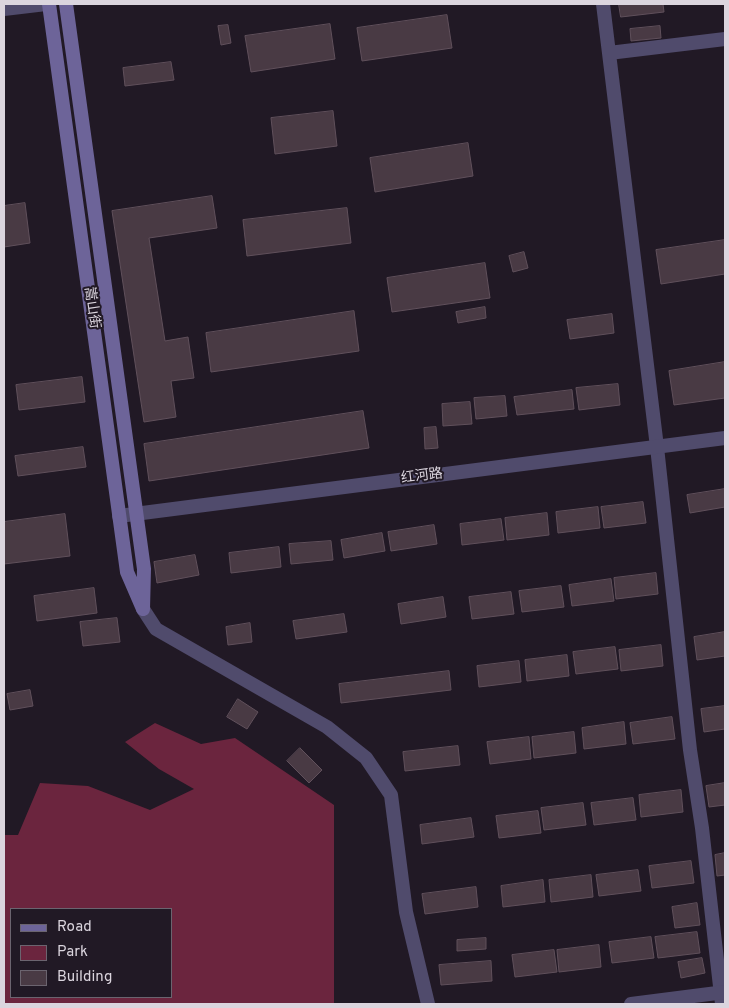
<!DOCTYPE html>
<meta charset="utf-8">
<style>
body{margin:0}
#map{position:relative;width:729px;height:1008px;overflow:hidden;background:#211925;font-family:Overpass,sans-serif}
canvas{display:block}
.frame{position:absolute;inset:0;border:5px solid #dbd5de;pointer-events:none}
.legend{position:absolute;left:10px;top:908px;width:162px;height:90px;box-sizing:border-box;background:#211925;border:1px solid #6b646f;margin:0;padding:6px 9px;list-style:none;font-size:15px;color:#dbd5de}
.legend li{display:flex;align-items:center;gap:10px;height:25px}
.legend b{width:25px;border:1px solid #6b646f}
</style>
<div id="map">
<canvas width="729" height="1008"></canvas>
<div class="frame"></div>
<ul class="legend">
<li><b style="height:6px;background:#6d6499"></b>Road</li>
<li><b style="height:14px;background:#6b253e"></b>Park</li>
<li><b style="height:14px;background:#493a44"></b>Building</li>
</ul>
</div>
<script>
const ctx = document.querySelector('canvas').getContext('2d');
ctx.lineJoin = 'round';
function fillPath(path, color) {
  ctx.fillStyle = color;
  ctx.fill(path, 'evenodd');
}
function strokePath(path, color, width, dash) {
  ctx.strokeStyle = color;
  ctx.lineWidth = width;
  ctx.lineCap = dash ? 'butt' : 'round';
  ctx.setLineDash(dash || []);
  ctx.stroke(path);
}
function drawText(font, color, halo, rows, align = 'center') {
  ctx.font = font + ' Overpass,"Noto Sans SC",sans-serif';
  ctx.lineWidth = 4;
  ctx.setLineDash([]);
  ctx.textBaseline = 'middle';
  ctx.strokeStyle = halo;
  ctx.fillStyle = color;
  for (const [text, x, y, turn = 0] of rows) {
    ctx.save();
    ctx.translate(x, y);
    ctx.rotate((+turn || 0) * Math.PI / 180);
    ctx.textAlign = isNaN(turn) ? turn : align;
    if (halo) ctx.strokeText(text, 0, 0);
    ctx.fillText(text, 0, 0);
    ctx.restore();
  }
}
fillPath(new Path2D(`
 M 155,723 L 201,744 L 235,738 L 334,805 L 334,1004 L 4,1004 L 4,835 L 18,835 L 40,783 L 88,786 L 150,810 L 194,789 L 159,769 L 125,742 ZM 11,909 L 171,909 L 171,997 L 11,997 Z`), '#6b253e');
const building = new Path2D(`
 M 619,4 L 663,4 L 664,12 L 621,17 Z
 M 447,15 L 452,48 L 362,61 L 357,28 Z
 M 330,24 L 335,59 L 251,72 L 245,36 Z
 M 228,25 L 231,43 L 221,45 L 218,26 Z
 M 660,26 L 661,38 L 631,41 L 630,29 Z
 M 171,62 L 174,80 L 125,86 L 123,68 Z
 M 333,111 L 337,146 L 275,154 L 271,118 Z
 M 468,143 L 473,176 L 375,192 L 370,158 Z
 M 212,196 L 217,228 L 149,238 L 165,341 L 188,337 L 194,378 L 171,381 L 176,417 L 144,422 L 112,211 Z
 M 25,203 L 30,243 L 4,247 L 4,206 Z
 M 347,208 L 351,243 L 247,256 L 243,220 Z
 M 725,240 L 725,274 L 661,284 L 656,250 Z
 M 524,252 L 528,268 L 513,272 L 509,256 Z
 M 485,263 L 490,298 L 392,312 L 387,278 Z
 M 485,307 L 486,318 L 458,323 L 456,312 Z
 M 354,311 L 359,351 L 211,372 L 206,333 Z
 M 612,314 L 614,333 L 570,339 L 567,320 Z
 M 725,362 L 725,398 L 674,405 L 669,371 Z
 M 82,377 L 85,402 L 19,410 L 16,385 Z
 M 618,384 L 620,405 L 579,410 L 576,388 Z
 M 572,390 L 574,409 L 517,415 L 514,397 Z
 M 505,396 L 507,416 L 476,419 L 474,398 Z
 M 470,402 L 472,424 L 443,426 L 442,404 Z
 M 363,411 L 369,448 L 149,481 L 144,444 Z
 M 436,427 L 438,448 L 425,449 L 424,428 Z
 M 83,447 L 86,467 L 18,476 L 15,456 Z
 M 725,489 L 725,507 L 690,513 L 687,495 Z
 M 643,502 L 646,523 L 604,528 L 601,507 Z
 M 598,507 L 600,528 L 558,533 L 556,512 Z
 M 547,513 L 549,535 L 507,540 L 505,518 Z
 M 65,514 L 70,556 L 4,564 L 4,522 Z
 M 501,519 L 504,540 L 462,545 L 460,524 Z
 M 434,525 L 437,544 L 391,551 L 388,532 Z
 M 382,533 L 385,551 L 344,558 L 341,540 Z
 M 331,541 L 333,560 L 291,564 L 289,544 Z
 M 279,547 L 281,567 L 231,573 L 229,553 Z
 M 195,555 L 199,575 L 157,583 L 154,562 Z
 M 656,573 L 658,594 L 616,599 L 614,578 Z
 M 611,579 L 614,601 L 572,606 L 569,585 Z
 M 561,586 L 564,607 L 522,612 L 519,591 Z
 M 94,588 L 97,613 L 37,621 L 34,596 Z
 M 511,592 L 514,614 L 472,619 L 469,597 Z
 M 443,597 L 446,617 L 401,624 L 398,604 Z
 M 344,614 L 347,632 L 296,639 L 293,621 Z
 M 117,618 L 120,642 L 83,646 L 80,622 Z
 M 250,623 L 252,642 L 228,645 L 226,627 Z
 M 725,632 L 725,656 L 697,660 L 694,637 Z
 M 661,645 L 663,666 L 621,671 L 619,650 Z
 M 615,647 L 618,669 L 576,674 L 573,652 Z
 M 567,655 L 569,676 L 527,681 L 525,660 Z
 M 519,661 L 521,682 L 479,687 L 477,666 Z
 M 449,671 L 451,690 L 341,703 L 339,684 Z
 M 30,690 L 33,706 L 10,710 L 7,694 Z
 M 238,699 L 258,712 L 247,729 L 227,717 Z
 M 725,706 L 725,729 L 704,732 L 701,709 Z
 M 672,717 L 675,739 L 633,744 L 630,723 Z
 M 624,722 L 626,744 L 584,749 L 582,728 Z
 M 574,732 L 576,753 L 534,758 L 532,737 Z
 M 529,737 L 531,759 L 490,764 L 487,742 Z
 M 458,746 L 460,765 L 405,771 L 403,752 Z
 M 300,748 L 322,770 L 309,783 L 287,761 Z
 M 725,783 L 725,805 L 709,807 L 706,786 Z
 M 681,790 L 683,812 L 641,817 L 639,795 Z
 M 633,798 L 636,820 L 594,825 L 591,803 Z
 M 583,803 L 586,825 L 544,830 L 541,808 Z
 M 538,811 L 541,833 L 499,838 L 496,816 Z
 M 471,818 L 474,837 L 422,844 L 420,825 Z
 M 725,853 L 725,875 L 717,876 L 715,855 Z
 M 691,861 L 694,883 L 652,888 L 649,866 Z
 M 638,870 L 641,891 L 599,896 L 596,875 Z
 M 591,875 L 593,897 L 551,902 L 549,880 Z
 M 543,880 L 545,902 L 503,907 L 501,886 Z
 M 476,887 L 478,907 L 425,914 L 422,894 Z
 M 697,903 L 700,925 L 675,928 L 672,907 Z
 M 697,932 L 700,953 L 658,958 L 655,937 Z
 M 651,937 L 654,958 L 612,963 L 609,942 Z
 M 486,938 L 486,949 L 457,951 L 457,940 Z
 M 599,945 L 601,967 L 559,972 L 557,950 Z
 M 554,950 L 557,972 L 515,977 L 512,955 Z
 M 702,958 L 705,973 L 681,978 L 678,962 Z
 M 491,961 L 492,981 L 441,985 L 439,965 Z`);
fillPath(building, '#493a44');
strokePath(building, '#60505b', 1);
strokePath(new Path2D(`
 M 603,4 L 657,447 L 690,750 L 702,828 L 722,1004
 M 609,53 L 725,39`), '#504b6c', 14);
strokePath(new Path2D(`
 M 4,9 L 46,4
 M 119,516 L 725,438
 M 143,609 L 156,629 L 327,727 L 366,758 L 391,795 L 406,912 L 428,1004
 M 631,1004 L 725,992`), '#504b6c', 14);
strokePath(new Path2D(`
 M 49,4 L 127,572 L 143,609 L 144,569 L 66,4`), '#6d6499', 14);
drawText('14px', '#dbd5de', '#211925', [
 ["嵩山街",91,308,82],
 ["红河路",422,477,-7]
]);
</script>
